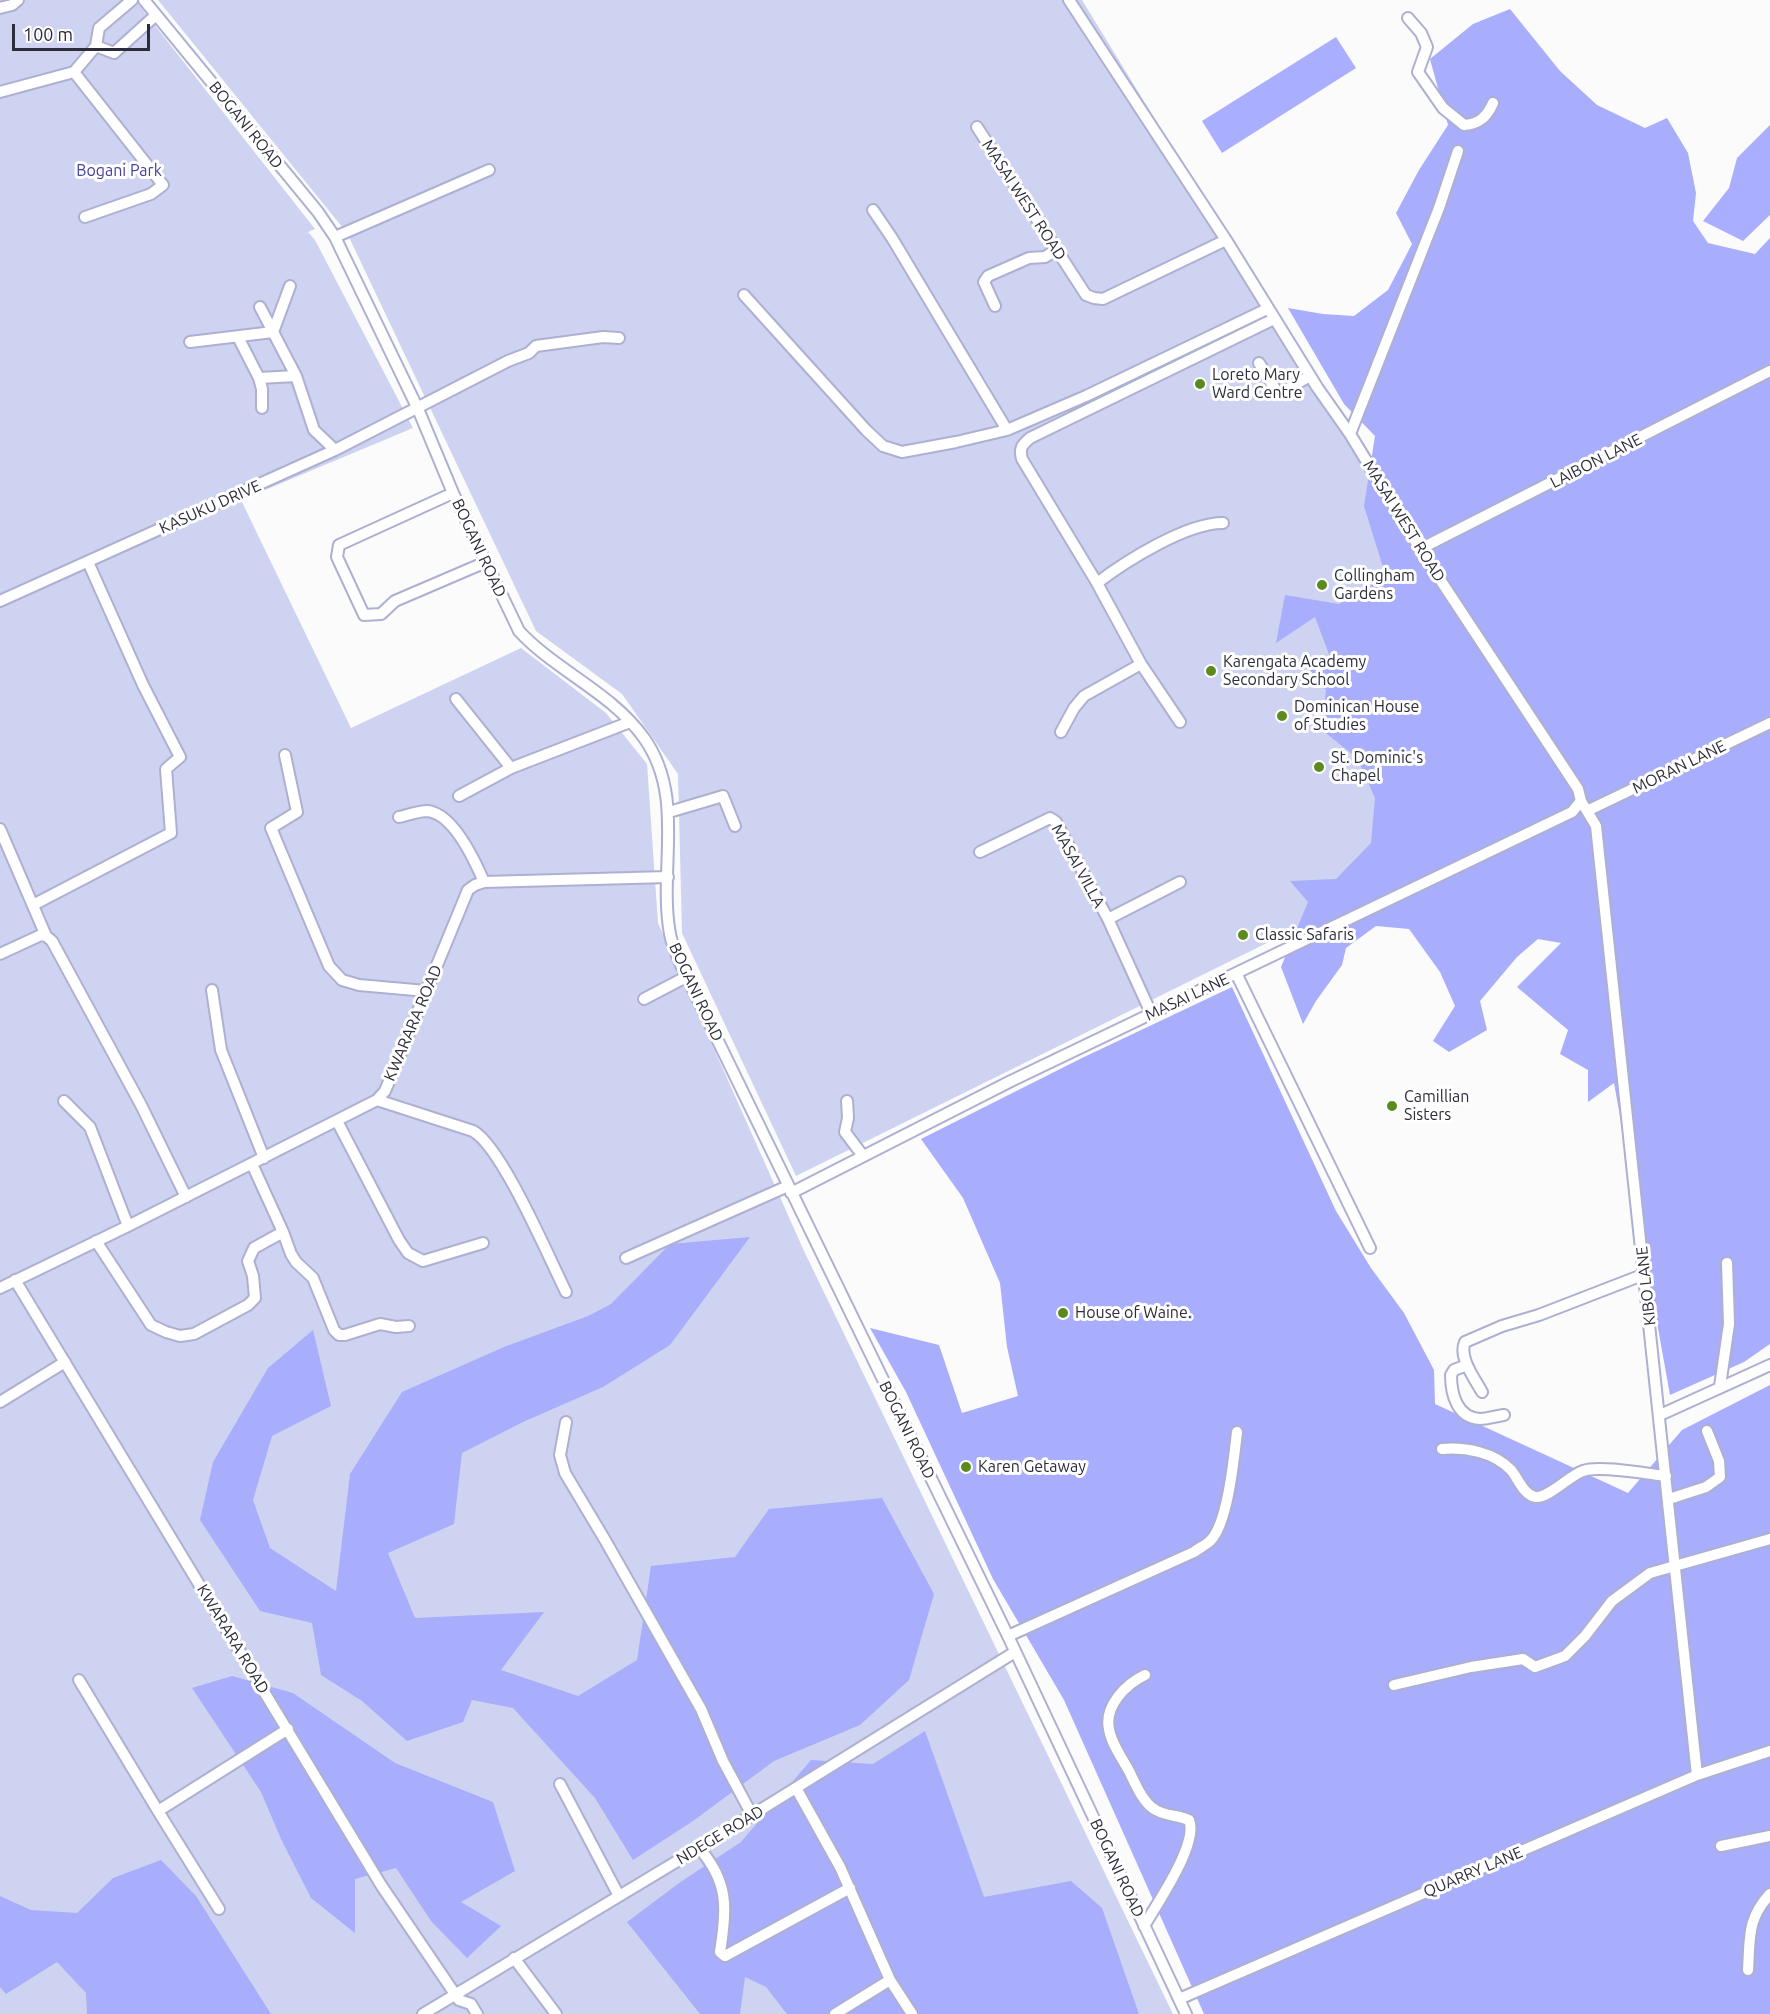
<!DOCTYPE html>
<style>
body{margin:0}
#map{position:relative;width:1770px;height:2014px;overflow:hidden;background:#fbfbfb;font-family:Ubuntu,sans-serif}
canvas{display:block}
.scale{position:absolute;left:12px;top:24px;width:138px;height:27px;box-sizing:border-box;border:3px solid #2c2d3a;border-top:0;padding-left:8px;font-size:18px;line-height:21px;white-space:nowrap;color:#2c2d3a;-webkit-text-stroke:4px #fff;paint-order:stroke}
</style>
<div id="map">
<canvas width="1770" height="2014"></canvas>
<div class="scale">100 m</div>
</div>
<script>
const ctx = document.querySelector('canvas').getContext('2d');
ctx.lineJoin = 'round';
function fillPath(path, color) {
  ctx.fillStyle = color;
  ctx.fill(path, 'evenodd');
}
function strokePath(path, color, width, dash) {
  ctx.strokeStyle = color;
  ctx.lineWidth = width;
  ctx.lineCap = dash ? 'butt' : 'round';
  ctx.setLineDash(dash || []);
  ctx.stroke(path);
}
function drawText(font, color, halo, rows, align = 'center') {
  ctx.font = font + ' Ubuntu,sans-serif';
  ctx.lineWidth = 6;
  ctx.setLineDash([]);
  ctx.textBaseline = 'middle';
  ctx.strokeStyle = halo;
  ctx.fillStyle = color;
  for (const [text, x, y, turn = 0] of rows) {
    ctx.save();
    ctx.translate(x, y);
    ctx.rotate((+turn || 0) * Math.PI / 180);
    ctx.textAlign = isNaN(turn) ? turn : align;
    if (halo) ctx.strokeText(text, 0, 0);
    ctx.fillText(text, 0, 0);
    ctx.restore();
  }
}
fillPath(new Path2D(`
 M 0,0 L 135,0 L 315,229 L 308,232 L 315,240 L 413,428 L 241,500 L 351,728 L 521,648 L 606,713 L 647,764 L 658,923 L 804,1251 L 1173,2014 L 0,2014 Z
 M 158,0 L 1082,0 L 1568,794 L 796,1176 L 682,933 L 678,774 L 622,694 L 536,631 L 347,233 Z`), '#cfd3f2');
fillPath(new Path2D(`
 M 1510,9 L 1560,71 L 1597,105 L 1645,128 L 1667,118 L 1688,153 L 1696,193 L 1693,221 L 1708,243 L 1755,254 L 1770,238 L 1770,1344 L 1744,1362 L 1670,1395 L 1614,1083 L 1588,1102 L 1588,1070 L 1560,1054 L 1568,1030 L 1517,987 L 1561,943 L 1538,939 L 1517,957 L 1480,1001 L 1487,1030 L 1449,1052 L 1433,1041 L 1455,1006 L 1440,972 L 1409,929 L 1376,926 L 1346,948 L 1342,965 L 1316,1001 L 1303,1024 L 1281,967 L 1308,902 L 1290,881 L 1336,879 L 1371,843 L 1375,798 L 1357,758 L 1322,730 L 1326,689 L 1297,680 L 1330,657 L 1315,617 L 1276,643 L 1285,595 L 1339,604 L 1386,577 L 1364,506 L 1375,436 L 1344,404 L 1288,308 L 1323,314 L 1354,316 L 1388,290 L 1412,244 L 1396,213 L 1419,170 L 1448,125 L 1430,59 L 1473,24 Z
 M 1232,987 L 1336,1211 L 1371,1268 L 1404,1313 L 1434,1370 L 1435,1404 L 1628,1493 L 1682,1430 L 1770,1385 L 1770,2014 L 1204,2014 L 1064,1700 L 993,1579 L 906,1392 L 870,1328 L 939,1345 L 962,1413 L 1018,1396 L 1007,1347 L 1000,1283 L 963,1198 L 921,1139 L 1082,1058 Z
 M 750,1237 L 670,1345 L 603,1387 L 523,1422 L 462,1453 L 454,1524 L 388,1553 L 415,1618 L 544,1612 L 501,1670 L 578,1696 L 637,1660 L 651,1566 L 735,1557 L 769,1509 L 882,1498 L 934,1594 L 909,1680 L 860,1725 L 774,1761 L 693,1821 L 633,1860 L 595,1798 L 513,1708 L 472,1700 L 463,1722 L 407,1741 L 362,1701 L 321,1675 L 312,1623 L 260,1611 L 200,1520 L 213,1462 L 268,1368 L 313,1330 L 331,1406 L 272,1436 L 253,1500 L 270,1548 L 336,1591 L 350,1474 L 402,1392 L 504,1347 L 588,1316 L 611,1304 L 670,1244 Z
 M 232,1676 L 293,1693 L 395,1763 L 493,1802 L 515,1871 L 461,1902 L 501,1926 L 467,1958 L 431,1921 L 396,1868 L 355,1879 L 355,1933 L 311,1898 L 281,1839 L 261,1792 L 192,1688 Z
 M 925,1731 L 984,1897 L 1071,1881 L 1102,1908 L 1139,2014 L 787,2014 L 766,1987 L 745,1977 L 740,2014 L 700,2014 L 627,1922 L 679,1883 L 741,1842 L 811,1760 L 873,1764 Z
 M 161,1860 L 196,1896 L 271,2014 L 87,2014 L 86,1993 L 57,1962 L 6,1994 L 0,1987 L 0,1896 L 31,1910 L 77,1913 L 113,1878 Z`), '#a8adfc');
fillPath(new Path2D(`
 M 1336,37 L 1356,68 L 1222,153 L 1202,121 Z
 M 1770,125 L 1770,215 L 1743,241 L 1703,221 L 1729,188 L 1737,158 Z`), '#a9aefe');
const minor = new Path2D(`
 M 144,0 L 318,212 L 335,237 L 418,409 L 453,493 L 519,631 C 556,671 611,692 644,738 C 686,797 658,869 670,934 C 672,945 677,955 681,965 L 1008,1636 L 1186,2014
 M 1069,0 L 1226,240 L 1317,387 L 1350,434 L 1420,549 L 1578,789 L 1581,801 L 1596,826 L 1697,1775
 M 0,8 L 12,5 L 18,0
 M 1408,18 L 1421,33 L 1427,47 L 1418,72 L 1443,108 L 1464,125 C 1479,124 1487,117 1493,103
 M 96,46 L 114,53 L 156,15
 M 74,72 L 163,185 L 151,194 L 85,217
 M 0,92 L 74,72 L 96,46 L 99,28 L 132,0
 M 977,127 L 1086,295 L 1094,298 L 1103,299 L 1226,240
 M 873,210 L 892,238 L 1007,430
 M 335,237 L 489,170
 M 744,295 L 866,430 L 883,446 L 902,452 L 956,442 L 1007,430 L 1086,396 L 1267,309
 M 995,306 L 984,282 L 988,276 L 1029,258 L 1045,257 L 1056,250
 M 260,307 L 296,376 L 314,430 L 335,450
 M 238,337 L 259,378 L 296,376
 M 190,342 L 273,332 L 290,286
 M 1259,363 L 1277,392 L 1284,391 L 1310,376
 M 259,378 L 262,389 L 262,408
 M 1350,434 L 1439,208 L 1458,151
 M 453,493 L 339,545 L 337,557 L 364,615 L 381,614 L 395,601 L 486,562
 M 1420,549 L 1770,371
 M 1097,583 C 1126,561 1186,523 1223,523
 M 0,601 L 335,450 L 508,361 L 529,353 L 536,346 L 603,337 L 619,338
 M 1141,664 L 1180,722
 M 456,699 L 511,768
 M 1061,732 L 1074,708 L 1084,696 L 1141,664 L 1097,583 L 1022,459 C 1019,448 1022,445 1030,438 L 1274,319
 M 285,755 L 297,812 L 271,828 L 329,966 L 342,980 L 359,985 L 426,991
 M 459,796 L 511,768 L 630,722
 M 1589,810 L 1770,723
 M 669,812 L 723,796 L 735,826
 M 399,817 C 408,815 418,811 427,811 C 453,813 475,861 484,882
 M 0,829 L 46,936
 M 980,852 L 1050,818 L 1056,822 L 1108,919 L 1151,1013
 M 33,905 L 171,833 L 166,769 L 180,757 L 143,685 L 88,562
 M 1108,919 L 1180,882
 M 0,954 L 41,935 L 46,936 L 52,941 L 141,1105 L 186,1197
 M 1236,973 L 1370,1248
 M 212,990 L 221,1050 L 264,1158
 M 644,999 L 686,977
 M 377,1100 L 473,1131 C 502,1147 549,1258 566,1292
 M 64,1101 L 90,1127 L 128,1226
 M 847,1101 L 848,1118 L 845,1132 L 863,1156
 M 337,1121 L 399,1240 L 408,1253 L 423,1261 L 483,1243
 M 791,1193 L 1011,1081 L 1572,812 L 1581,801
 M 283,1232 L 291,1254 L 296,1262 L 313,1278 L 334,1330 L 339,1335 L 345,1335 L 380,1324 L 396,1327 L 409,1326
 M 96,1241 L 151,1325 L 166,1332 L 180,1336 L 194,1334 L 248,1305 L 255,1298 L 253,1276 L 248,1261 L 254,1248 L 283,1232 L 252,1164
 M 626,1258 L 788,1186
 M 15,1280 L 381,1885 L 459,2000 L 471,2004 L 477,2014
 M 0,1288 L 128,1226 L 377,1100 L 385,1091 L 468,890 L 475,885 L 484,882 L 668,877
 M 1467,1365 L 1454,1370 L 1451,1375 C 1451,1394 1457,1418 1480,1419 C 1487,1419 1496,1416 1504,1415
 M 1720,1386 L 1729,1324 L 1727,1263
 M 1482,1392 C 1475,1379 1458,1357 1465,1342 L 1502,1326 L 1539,1315 L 1645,1274
 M 0,1402 L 65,1362
 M 1660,1415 L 1770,1365
 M 566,1422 L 560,1455 L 565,1473 L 605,1540 L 701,1709 L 723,1761 L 752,1815
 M 1442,1449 C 1465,1447 1494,1452 1511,1470 C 1518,1478 1523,1494 1535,1497 C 1548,1499 1570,1475 1583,1471 C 1599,1465 1648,1474 1666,1476
 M 1669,1499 L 1706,1487 L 1720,1477 L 1719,1461 L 1707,1431
 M 1008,1636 L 1194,1552 C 1199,1548 1206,1545 1210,1541 C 1228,1524 1234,1457 1237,1432
 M 79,1680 L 158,1811 L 219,1909
 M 1394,1685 L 1471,1667 L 1523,1659 L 1535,1667 L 1565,1656 L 1585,1636 L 1612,1601 L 1650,1573 L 1770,1539
 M 560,1784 L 619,1896
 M 796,1788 L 840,1867 L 890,1980
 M 158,1811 L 288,1729
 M 1721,1846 L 1770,1836
 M 699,1848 C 729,1882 727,1909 720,1952 L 725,1956 L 850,1888
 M 1144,1926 C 1157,1904 1199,1843 1189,1820 C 1178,1815 1164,1816 1154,1809 C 1142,1801 1135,1783 1129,1771 C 1122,1758 1111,1743 1109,1729 C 1104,1706 1126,1684 1145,1675
 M 514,1958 L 556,2014
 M 1748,1970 C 1750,1938 1747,1919 1770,1894
 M 1179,1999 L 1697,1775 L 1770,1751
 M 423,2014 L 699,1848 L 1015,1652
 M 835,2014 L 890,1980 L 912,2014`);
strokePath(minor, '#adb0d1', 14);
strokePath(minor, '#fff', 10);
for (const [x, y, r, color] of [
 [1200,384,6,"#5b8a1e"],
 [1322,585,6,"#5b8a1e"],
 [1211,671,6,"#5b8a1e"],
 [1282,716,6,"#5b8a1e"],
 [1319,767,6,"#5b8a1e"],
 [1243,935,6,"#5b8a1e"],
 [1392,1106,6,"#5b8a1e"],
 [1063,1313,6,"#5b8a1e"],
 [966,1467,6,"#5b8a1e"]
]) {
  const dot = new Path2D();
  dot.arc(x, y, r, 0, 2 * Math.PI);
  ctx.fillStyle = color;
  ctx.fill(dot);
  strokePath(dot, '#fff', 2);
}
drawText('16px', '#2c2d3a', '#fff', [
 ["BOGANI ROAD",246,125,51],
 ["MASAI WEST ROAD",1024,200,57],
 ["LAIBON LANE",1596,461,-27],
 ["KASUKU DRIVE",210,507,-24],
 ["MASAI WEST ROAD",1404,521,58],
 ["BOGANI ROAD",479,548,65],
 ["MORAN LANE",1679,767,-26],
 ["MASAI VILLA",1078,866,61],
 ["BOGANI ROAD",696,992,65],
 ["MASAI LANE",1187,997,-25],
 ["KWARARA ROAD",413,1023,-67],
 ["KIBO LANE",1646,1286,-96],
 ["BOGANI ROAD",907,1430,64],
 ["KWARARA ROAD",233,1639,59],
 ["NDEGE ROAD",720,1835,-31],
 ["BOGANI ROAD",1117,1868,65],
 ["QUARRY LANE",1473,1872,-23]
]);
drawText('16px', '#45409b', '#fff', [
 ["Bogani Park",119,171]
]);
drawText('16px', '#2c2d3a', '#fff', [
 ["Loreto Mary",1212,375],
 ["Ward Centre",1212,393],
 ["Collingham",1334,576],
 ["Gardens",1334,594],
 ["Karengata Academy",1223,662],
 ["Secondary School",1223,680],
 ["Dominican House",1294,707],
 ["of Studies",1294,725],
 ["St. Dominic's",1331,758],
 ["Chapel",1331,776],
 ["Classic Safaris",1255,935],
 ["Camillian",1404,1097],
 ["Sisters",1404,1115],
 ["House of Waine.",1075,1313],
 ["Karen Getaway",978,1467]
], 'left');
</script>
